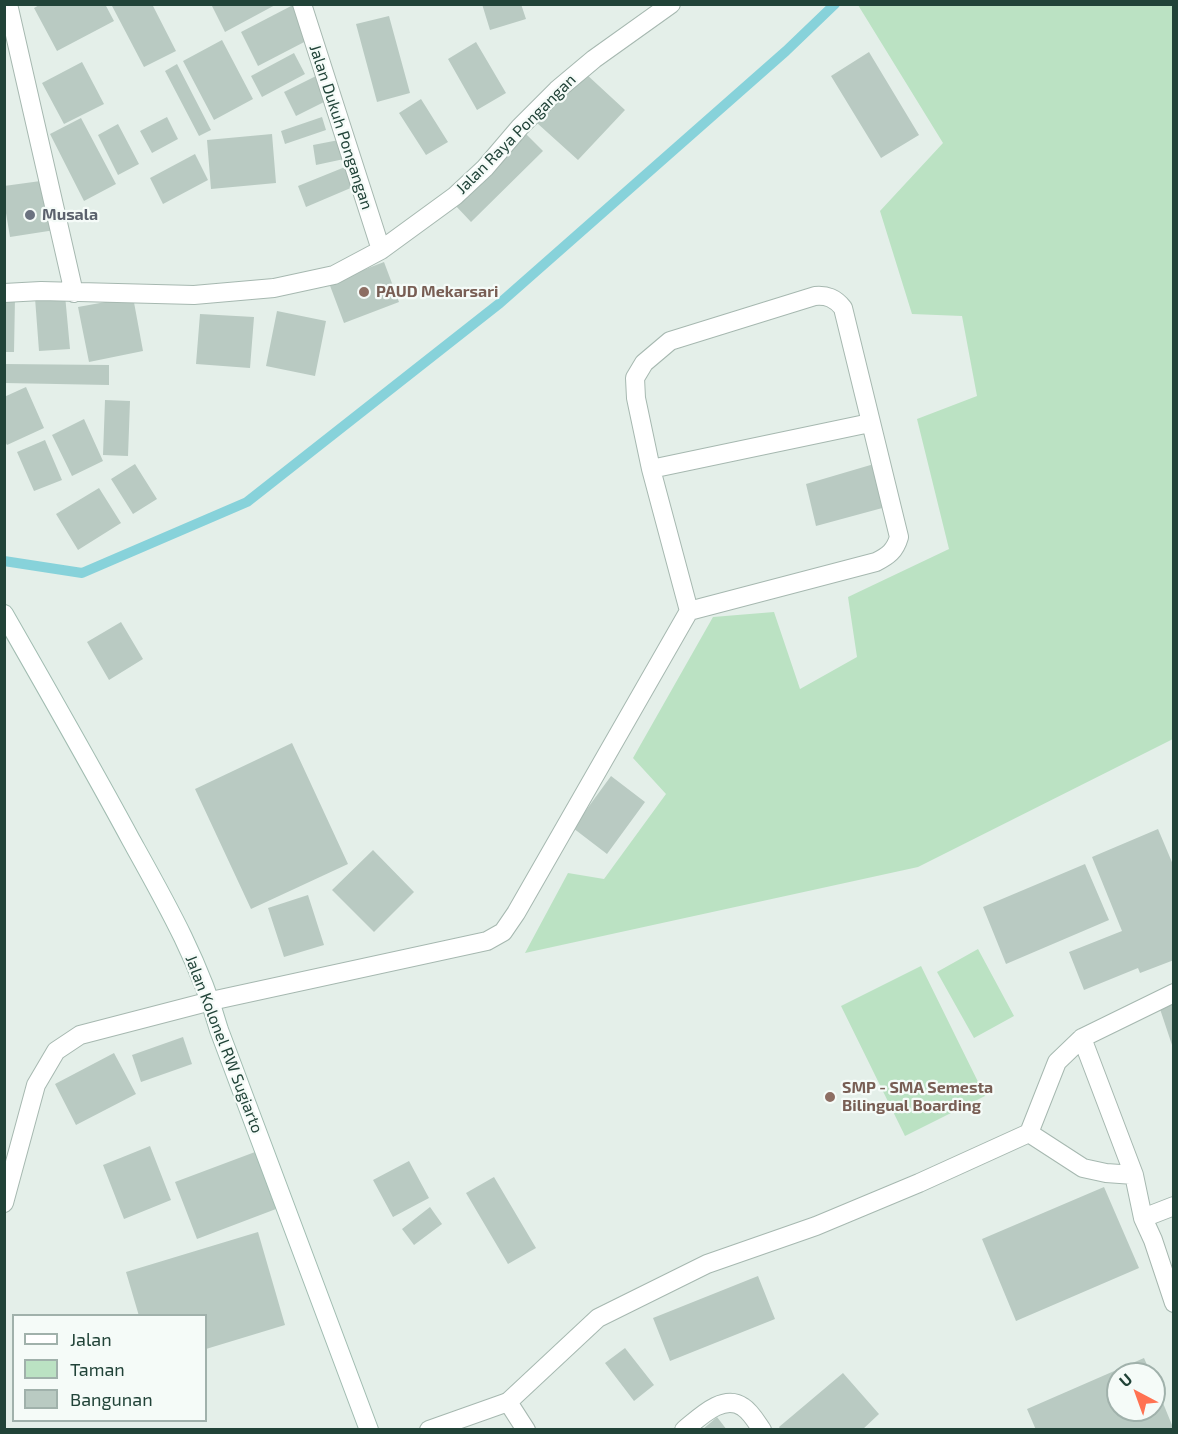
<!DOCTYPE html>
<style>
body{margin:0}
#map{position:relative;width:1178px;height:1434px;overflow:hidden;background:#e4efe9;font-family:"Exo 2",sans-serif}
canvas{display:block}
.frame{position:absolute;inset:0;border:6px solid #214338;pointer-events:none}
.legend{position:absolute;left:12px;top:1314px;width:195px;height:108px;box-sizing:border-box;background:#f5fbf8;border:2px solid #a0b1ab;margin:0;padding:8px 10px;list-style:none;font-size:18px;color:#214338}
.legend li{display:flex;align-items:center;gap:12px;height:30px}
.legend b{width:30px;border:2px solid #a0b1ab}
.north{position:absolute;left:1106px;top:1362px;width:60px;height:60px;box-sizing:border-box;background:#f5fbf8;border:2px solid #a0b1ab;border-radius:50%;rotate:319deg;font-size:16px;font-weight:700;line-height:24px;text-align:center;color:#214338}
.north::after{content:'';display:block;margin:auto;width:21px;height:27px;background:#ff7252;clip-path:polygon(50% 0,100% 100%,50% 72%,0 100%)}
</style>
<div id="map">
<canvas width="1178" height="1434"></canvas>
<div class="frame"></div>
<ul class="legend">
<li><b style="height:8px;background:#fff"></b>Jalan</li>
<li><b style="height:16px;background:#bbe2c3"></b>Taman</li>
<li><b style="height:16px;background:#b9cac2"></b>Bangunan</li>
</ul>
<div class="north">U</div>
</div>
<script>
const ctx = document.querySelector('canvas').getContext('2d');
ctx.lineJoin = 'round';
function fillPath(path, color) {
  ctx.fillStyle = color;
  ctx.fill(path, 'evenodd');
}
function strokePath(path, color, width, dash) {
  ctx.strokeStyle = color;
  ctx.lineWidth = width;
  ctx.lineCap = dash ? 'butt' : 'round';
  ctx.setLineDash(dash || []);
  ctx.stroke(path);
}
function drawText(font, color, halo, rows, align = 'center') {
  ctx.font = font + ' "Exo 2",sans-serif';
  ctx.lineWidth = 4.5;
  ctx.setLineDash([]);
  ctx.textBaseline = 'middle';
  ctx.strokeStyle = halo;
  ctx.fillStyle = color;
  for (const [text, x, y, turn = 0] of rows) {
    ctx.save();
    ctx.translate(x, y);
    ctx.rotate((+turn || 0) * Math.PI / 180);
    ctx.textAlign = isNaN(turn) ? turn : align;
    if (halo) ctx.strokeText(text, 0, 0);
    ctx.fillText(text, 0, 0);
    ctx.restore();
  }
}
fillPath(new Path2D(`
 M 858,5 L 1173,5 L 1173,739 L 918,867 L 525,953 L 568,873 L 604,879 L 666,794 L 633,758 L 713,617 L 774,612 L 800,689 L 857,657 L 848,597 L 949,549 L 917,419 L 977,396 L 962,316 L 912,314 L 880,211 L 943,143 Z
 M 978,949 L 1014,1016 L 974,1038 L 937,972 Z
 M 921,966 L 985,1096 L 905,1136 L 841,1006 Z`), '#bbe2c3');
strokePath(new Path2D(`
 M 4,561 L 82,573 L 247,502 L 500,303 L 786,51 L 835,4`), '#87d2da', 10);
fillPath(new Path2D(`
 M 41,4 L 105,4 L 114,21 L 57,51 L 34,8 Z
 M 111,4 L 152,4 L 176,51 L 144,67 Z
 M 211,4 L 277,4 L 225,32 Z
 M 482,4 L 521,4 L 526,19 L 490,30 Z
 M 293,5 L 310,39 L 258,66 L 241,32 Z
 M 389,16 L 410,93 L 377,102 L 356,24 Z
 M 222,40 L 253,99 L 214,120 L 183,61 Z
 M 476,42 L 506,93 L 477,110 L 448,59 Z
 M 869,52 L 919,135 L 881,158 L 831,76 Z
 M 294,53 L 305,74 L 262,97 L 251,76 Z
 M 82,62 L 104,104 L 64,124 L 42,83 Z
 M 177,64 L 211,130 L 199,136 L 165,71 Z
 M 585,73 L 625,110 L 578,160 L 537,123 Z
 M 318,75 L 330,99 L 296,116 L 284,92 Z
 M 421,99 L 448,142 L 426,155 L 399,113 Z
 M 167,117 L 178,139 L 152,153 L 140,131 Z
 M 322,117 L 326,130 L 285,144 L 281,131 Z
 M 81,118 L 116,184 L 84,201 L 50,134 Z
 M 118,124 L 139,164 L 118,175 L 98,135 Z
 M 272,134 L 276,183 L 211,189 L 207,140 Z
 M 526,134 L 543,151 L 471,222 L 455,205 Z
 M 339,140 L 344,159 L 316,165 L 313,145 Z
 M 195,154 L 208,180 L 163,204 L 150,178 Z
 M 345,167 L 353,187 L 306,207 L 298,186 Z
 M 48,180 L 55,230 L 10,237 L 4,201 L 4,186 Z
 M 384,262 L 399,302 L 344,323 L 329,283 Z
 M 65,295 L 70,349 L 39,351 L 35,298 Z
 M 133,297 L 143,351 L 89,362 L 78,307 Z
 M 4,298 L 15,298 L 14,352 L 4,352 Z
 M 277,311 L 326,321 L 315,376 L 266,366 Z
 M 200,314 L 254,317 L 250,368 L 196,364 Z
 M 4,364 L 109,365 L 109,385 L 4,383 Z
 M 26,387 L 44,428 L 7,445 L 4,440 L 4,397 Z
 M 105,400 L 130,401 L 128,456 L 103,455 Z
 M 84,419 L 103,461 L 72,476 L 52,435 Z
 M 45,440 L 62,480 L 34,491 L 17,452 Z
 M 135,464 L 157,499 L 133,514 L 111,479 Z
 M 874,464 L 886,507 L 816,526 L 806,484 Z
 M 99,488 L 121,523 L 78,550 L 56,514 Z
 M 121,622 L 143,659 L 109,680 L 87,642 Z
 M 292,743 L 348,864 L 251,909 L 195,789 Z
 M 611,776 L 645,802 L 607,854 L 573,828 Z
 M 1158,829 L 1174,867 L 1174,960 L 1140,973 L 1138,968 L 1084,990 L 1069,952 L 1122,931 L 1092,857 Z
 M 373,850 L 414,892 L 374,932 L 332,890 Z
 M 1085,864 L 1109,920 L 1006,964 L 983,907 Z
 M 308,895 L 324,945 L 284,957 L 268,908 Z
 M 1174,1001 L 1174,1048 L 1173,1048 L 1159,1006 Z
 M 183,1037 L 192,1064 L 141,1082 L 132,1055 Z
 M 114,1053 L 136,1094 L 76,1125 L 55,1084 Z
 M 150,1146 L 171,1200 L 124,1219 L 103,1165 Z
 M 255,1152 L 276,1209 L 197,1239 L 175,1182 Z
 M 409,1161 L 429,1198 L 393,1217 L 373,1180 Z
 M 494,1177 L 536,1248 L 508,1264 L 466,1193 Z
 M 1104,1187 L 1139,1268 L 1016,1321 L 982,1239 Z
 M 430,1207 L 442,1224 L 414,1245 L 402,1229 Z
 M 258,1232 L 285,1325 L 206,1349 L 206,1316 L 139,1316 L 126,1272 Z
 M 758,1276 L 775,1319 L 670,1361 L 653,1318 Z
 M 625,1348 L 654,1385 L 634,1401 L 605,1363 Z
 M 1144,1358 L 1151,1374 L 1118,1374 L 1118,1410 L 1154,1410 L 1154,1381 L 1174,1430 L 1036,1430 L 1027,1409 Z
 M 843,1373 L 879,1414 L 862,1430 L 781,1430 L 779,1427 Z
 M 717,1417 L 727,1430 L 702,1430 Z`), '#b9cac2');
const service = new Path2D(`
 M 1082,1038 L 1134,1175
 M 1029,1133 L 1057,1062 L 1082,1038 L 1174,993
 M 1143,1218 L 1174,1206
 M 508,1402 L 598,1318 L 707,1264 L 816,1226 L 919,1183 L 1029,1133 L 1083,1168 L 1106,1173 L 1134,1175 L 1143,1218 L 1153,1240 L 1174,1303`);
const minor = new Path2D(`
 M 8,4 L 74,293
 M 302,4 L 381,250
 M 4,293 L 41,291 L 194,295 L 274,288 L 334,275 L 381,250 L 455,196 L 485,168 L 520,127 L 557,90 L 594,59 L 671,4
 M 651,469 L 870,423
 M 4,1203 L 36,1085 L 56,1051 L 80,1035 L 211,1001 L 487,941 L 503,932 L 516,913 L 689,611 L 651,469 L 636,398 L 635,378 L 644,363 L 670,341 L 815,296 C 827,295 835,298 843,308 L 899,537 C 895,551 888,556 876,562 L 689,611
 M 429,1430 L 508,1402 L 526,1430
 M 684,1430 C 699,1418 723,1393 743,1407 C 751,1412 757,1423 762,1430`);
const secondary = new Path2D(`
 M 4,614 C 47,689 90,764 131,840 C 165,901 200,962 219,1030 L 369,1430`);
strokePath(service, '#a6b8b0', 20);
strokePath(minor, '#a6b8b0', 20);
strokePath(secondary, '#a1bcb1', 20);
strokePath(service, '#fff', 18);
strokePath(minor, '#fff', 18);
strokePath(secondary, '#fff', 18);
for (const [x, y, r, color] of [
 [30,215,6,"#6b7280"],
 [364,292,6,"#8d6e63"],
 [830,1097,6,"#8d6e63"]
]) {
  const dot = new Path2D();
  dot.arc(x, y, r, 0, 2 * Math.PI);
  ctx.fillStyle = color;
  ctx.fill(dot);
  strokePath(dot, '#f5fbf8', 2);
}
drawText('16px', '#214338', '#f5fbf8', [
 ["Jalan Dukuh Pongangan",341,127,72],
 ["Jalan Raya Pongangan",516,134,-45],
 ["Jalan Kolonel RW Sugiarto",224,1044,69]
]);
drawText('bold 16px', '#5b616d', '#f5fbf8', [
 ["Musala",42,215]
], 'left');
drawText('bold 16px', '#785e54', '#f5fbf8', [
 ["PAUD Mekarsari",376,292],
 ["SMP - SMA Semesta",842,1088],
 ["Bilingual Boarding",842,1106]
], 'left');
</script>
